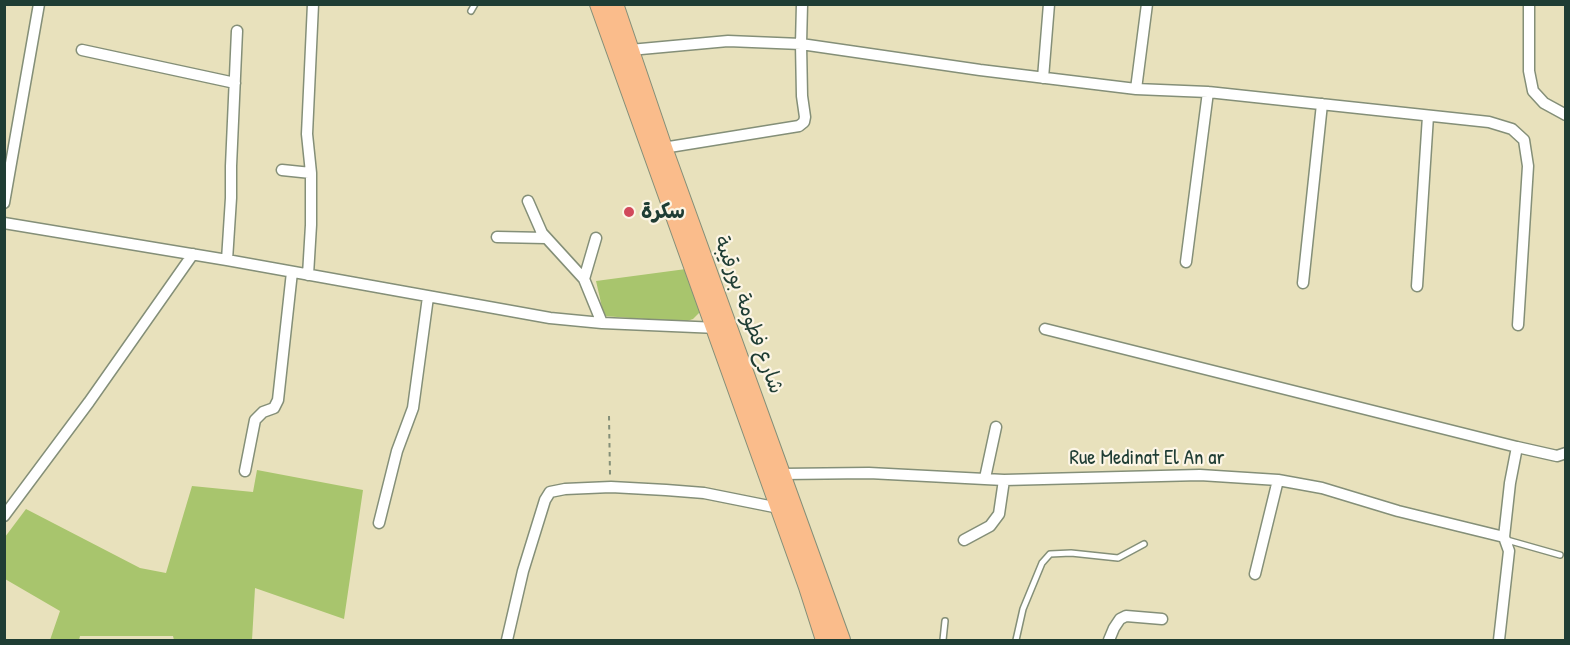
<!DOCTYPE html>
<html>
<head>
<meta charset="utf-8">
<style>
	body { margin:0 }
	#map { position:relative; width:1570px; height:645px; overflow:hidden; background:#e8e1bc; font-family:"Patrick Hand",sans-serif }
	canvas { display:block }
	.frame { position:absolute; inset:0; border:6px solid #1f3d34; pointer-events:none }
</style>
</head>
<body>
<div id="map">
<canvas width="1570" height="645"></canvas>
<div class="frame"></div>
</div>
<script>
const ctx = document.querySelector('canvas').getContext('2d');
ctx.lineJoin = 'round';
function paint(path, color) { ctx.fillStyle = color; ctx.fill(path, 'evenodd'); }
const toPath = rows => new Path2D(rows.map(r => 'M' + r).join(''));
function trace(path, color, width, dash) { ctx.strokeStyle = color; ctx.lineWidth = width; ctx.lineCap = dash ? 'butt' : 'round'; ctx.setLineDash(dash || []); ctx.stroke(path); }
function label(font, color, halo, rows, align = 'center') {
  ctx.font = font + ' "Patrick Hand","Playpen Sans Arabic",sans-serif'; ctx.lineWidth = 4.5; ctx.setLineDash([]); ctx.textBaseline = 'middle'; ctx.strokeStyle = halo; ctx.fillStyle = color; for (const [text, x, y, turn = 0] of rows) {
    ctx.save(); ctx.translate(x, y); ctx.rotate((+turn || 0) * Math.PI / 180); ctx.textAlign = isNaN(turn) ? turn : align; if (halo) ctx.strokeText(text, 0, 0); ctx.fillText(text, 0, 0); ctx.restore();
  }
}
paint(toPath([
	[686,269,701,311,693,319,684,322,604,316,596,281],
	[257,470,363,490,344,619,255,588,252,640,174,640,173,636,80,636,79,640,50,640,60,611,5,579,5,537,26,509,140,568,166,573,192,486,253,492]
]), '#a8c56d');
const service = toPath([
	[471,11,475,4],
	[1507,540,1560,555],
	[943,640,945,621],
	[1016,640,1023,609,1042,563,1050,554,1071,553,1118,558,1144,544]
]);
const minor = toPath([
	[1529,4,1529,71,1533,91,1544,103,1566,115],
	[82,50,235,83],
	[630,50,728,41,801,44,980,70,1136,89,1208,92,1489,122,1512,129,1524,140,1528,166,1518,325],
	[1043,78,1049,4],
	[1136,89,1147,4],
	[663,148,799,126,804,122,805,117,802,96,801,44,802,4],
	[282,170,311,173],
	[528,201,542,233,584,279],
	[4,203,39,4],
	[4,223,227,260,550,318,602,323,718,328],
	[497,237,546,238],
	[596,238,584,279,602,323],
	[227,260,231,198,231,166,237,31],
	[1186,262,1208,92],
	[308,275,311,225,311,173,307,134,313,4],
	[1303,283,1322,104],
	[1417,286,1428,116],
	[1045,329,1517,447],
	[245,471,255,420,263,412,274,408,278,400,292,272],
	[782,474,869,473,1004,480,1200,475,1278,480,1322,488,1398,511,1504,537],
	[985,478,996,427],
	[4,516,89,402,193,254],
	[379,523,397,451,413,408,428,297],
	[964,540,990,526,999,514,1004,480],
	[1255,574,1278,480],
	[507,640,523,571,545,500,550,492,565,489,611,487,666,490,704,493,779,508],
	[1109,640,1114,628,1120,619,1126,616,1162,619],
	[1499,640,1509,551,1504,537,1510,483,1517,447,1557,456,1566,453]
]);
const primary = toPath([
	[599,4,808,587,825,640],
	[614,4,663,148,841,640]
]);
trace(service, '#848f78', 8);
trace(minor, '#848f78', 13);
trace(primary, '#848f78', 20);
trace(toPath([
	[609,416,610,475]
]), '#848f78', 2, [4.5, 4.5]);
trace(service, '#fff', 5);
trace(minor, '#fff', 10);
trace(primary, '#fabc8b', 18);
for (const [x, y, r, color] of [
	[629,212,6,"#d1495b"]
]) { const dot = new Path2D(); dot.arc(x, y, r, 0, 2 * Math.PI); ctx.fillStyle = color; ctx.fill(dot); trace(dot, '#fcf5e5', 2); }
label('bold 21px', '#1f3d34', '#fcf5e5', [
	["سكرة",641,212]
], 'left');
label('21px', '#1f3d34', '#fcf5e5', [
	["شارع فطومة بورقيبة",748,315,70],
	["Rue Medinat El An ar",1147,458]
]);
</script>
</body>
</html>
